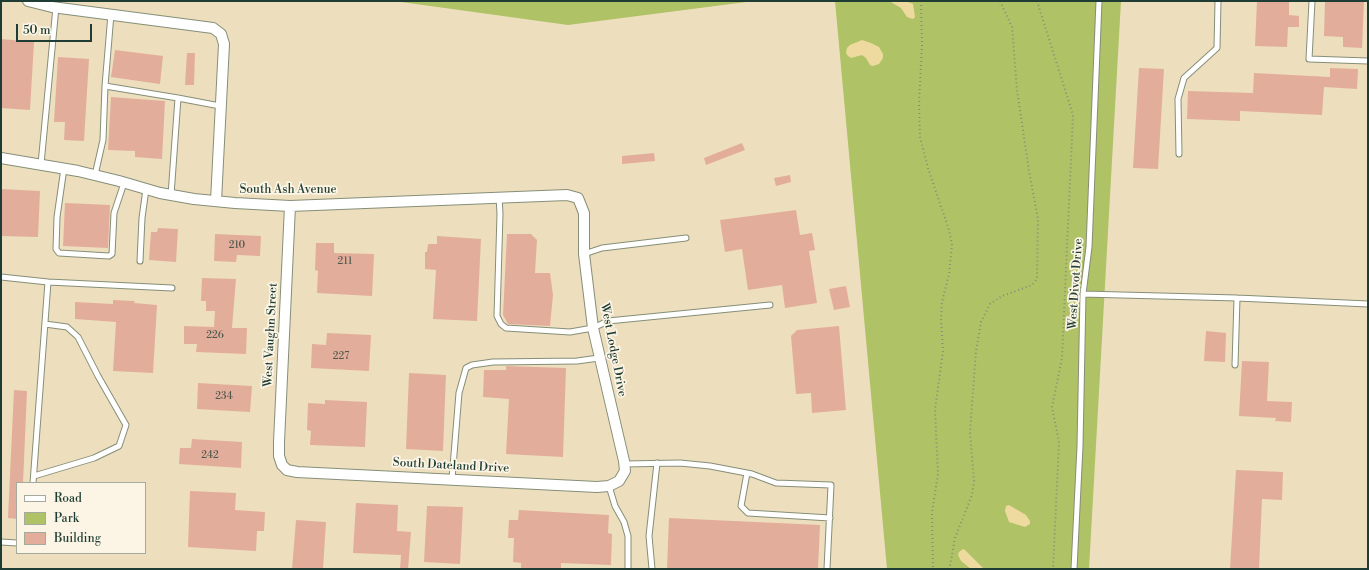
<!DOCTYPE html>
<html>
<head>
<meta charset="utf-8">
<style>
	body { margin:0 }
	#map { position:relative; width:1369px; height:570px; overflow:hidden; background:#eddfbd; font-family:"Libre Bodoni",serif }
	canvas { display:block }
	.frame { position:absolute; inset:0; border:2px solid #1f3d34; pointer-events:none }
	.legend { position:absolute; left:16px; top:482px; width:130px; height:72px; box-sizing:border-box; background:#fcf5e5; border:1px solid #a4ab9e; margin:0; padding:5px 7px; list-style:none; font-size:12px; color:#1f3d34 }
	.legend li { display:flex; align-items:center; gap:8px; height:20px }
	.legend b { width:20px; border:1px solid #a4ab9e }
	.scale { position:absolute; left:16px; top:24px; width:76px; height:18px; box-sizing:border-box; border:2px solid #1f3d34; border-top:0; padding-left:5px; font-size:12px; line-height:14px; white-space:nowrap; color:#1f3d34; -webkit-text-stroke:3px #fcf5e5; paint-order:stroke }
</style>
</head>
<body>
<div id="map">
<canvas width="1369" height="570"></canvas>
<div class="frame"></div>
<ul class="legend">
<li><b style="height:5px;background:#fff"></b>Road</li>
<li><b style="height:11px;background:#afc266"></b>Park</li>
<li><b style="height:11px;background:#e3ad9b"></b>Building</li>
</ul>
<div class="scale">50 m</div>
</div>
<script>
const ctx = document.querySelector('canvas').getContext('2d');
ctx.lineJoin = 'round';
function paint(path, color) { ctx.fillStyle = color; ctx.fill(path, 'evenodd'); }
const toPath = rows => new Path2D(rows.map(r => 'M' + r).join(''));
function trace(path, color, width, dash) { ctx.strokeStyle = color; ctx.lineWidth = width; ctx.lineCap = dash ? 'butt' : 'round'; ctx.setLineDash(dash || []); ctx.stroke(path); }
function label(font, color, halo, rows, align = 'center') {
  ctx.font = font + ' "Libre Bodoni",serif'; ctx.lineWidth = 3.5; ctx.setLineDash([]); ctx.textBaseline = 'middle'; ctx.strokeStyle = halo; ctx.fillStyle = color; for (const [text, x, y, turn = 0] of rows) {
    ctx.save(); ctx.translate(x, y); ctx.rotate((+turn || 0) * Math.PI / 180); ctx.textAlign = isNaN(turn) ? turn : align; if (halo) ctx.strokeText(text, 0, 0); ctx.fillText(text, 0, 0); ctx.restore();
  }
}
paint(toPath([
	[394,1,754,1,568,25],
	[835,1,1121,1,1089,569,887,569]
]), '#afc266');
paint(toPath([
	[889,1,904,1,911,3,913,4,915,17,913,19,907,17,901,8],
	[862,40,871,43,879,47,883,54,883,58,879,64,873,66,870,65,866,58,862,55,851,58,848,56,846,53,847,48,850,45],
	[1009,505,1026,515,1030,521,1030,524,1025,527,1009,522,1005,511,1006,506],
	[963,549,965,550,984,569,971,569,961,561,958,555,959,552]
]), '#eeda9e');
paint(toPath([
	[1257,1,1289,1,1289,15,1299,16,1299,27,1288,27,1287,47,1255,46],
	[1325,1,1364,1,1362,48,1343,47,1343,37,1324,36],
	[1,39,34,42,30,110,1,108],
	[115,50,163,56,160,84,111,77],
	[187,53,195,53,194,85,185,85],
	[58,57,89,59,84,141,64,140,65,122,54,122],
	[1139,68,1164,69,1158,169,1133,168],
	[1330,68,1358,69,1357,89,1324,87,1322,115,1240,111,1240,121,1187,119,1188,91,1253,93,1254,73,1330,77],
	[111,97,165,101,162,159,135,157,135,151,108,150],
	[742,143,745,150,706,165,704,158],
	[654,153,655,161,622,164,622,156],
	[790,175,791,182,776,186,774,178],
	[1,189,40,191,38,237,1,236],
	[65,203,110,205,108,248,63,246],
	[796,210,800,235,812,233,815,250,809,251,817,303,785,308,782,285,748,290,742,249,725,252,720,220],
	[158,228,178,229,176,262,149,260,151,232,157,232],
	[215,234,261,236,260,256,237,255,236,262,214,261],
	[507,234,531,234,537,240,535,273,550,273,553,295,550,326,508,324,503,315],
	[437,236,481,239,477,321,433,319,436,270,425,269,425,252,427,252,428,244,437,244],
	[316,243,334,243,334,253,374,254,372,296,317,293,318,271,315,270],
	[202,278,236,279,232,328,247,328,246,354,196,352,197,344,184,344,184,326,214,327,215,311,206,311,206,301,201,301],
	[846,286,850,307,834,310,829,289],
	[113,300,135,301,134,303,157,305,153,373,113,371,116,322,75,319,75,302,113,304],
	[839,326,846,410,812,413,811,393,796,394,791,336,797,330],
	[1206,331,1226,333,1225,362,1204,361],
	[327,333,371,335,369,371,311,368,312,344,326,345],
	[1242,361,1269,362,1267,401,1292,402,1291,422,1275,421,1276,418,1239,416],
	[506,366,566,368,563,457,506,454,509,399,483,397,484,370,506,370],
	[409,373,446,375,443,451,406,449],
	[198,383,252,386,250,412,197,409],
	[14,390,27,391,23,483,17,483,17,519,8,518],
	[325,400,367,402,365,447,310,445,311,431,307,430,308,403,325,404],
	[192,439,242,442,241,468,179,464,180,448,191,448],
	[1236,470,1283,472,1282,500,1262,499,1259,569,1230,569],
	[190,491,236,493,235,510,265,512,264,531,257,531,256,551,188,547],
	[356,503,398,505,397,531,411,532,408,569,400,569,401,555,353,553],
	[427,506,463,507,460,564,424,562],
	[519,510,609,515,608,533,612,534,611,565,561,563,561,569,521,569,521,563,513,562,514,538,508,538,509,520,518,520],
	[669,518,820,525,818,569,667,569],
	[296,520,326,522,323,569,292,569]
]), '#e3ad9b');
const lane = toPath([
	[1312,1,1309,59,1368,61],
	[105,86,111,14],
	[1179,154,1178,99,1184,78,1217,48,1218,1],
	[41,164,56,7],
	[64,168,57,217,56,249,59,253,109,256,112,254,114,213,124,183],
	[95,175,103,140,105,86,178,98],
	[171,195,178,98,220,106],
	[499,197,500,214,497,316,501,324,506,328,570,332,593,328,608,321,770,305],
	[584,254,602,248,686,238],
	[140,261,142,218,146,189],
	[1,277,48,282,33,483],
	[48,282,172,288],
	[1083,294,1237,298,1368,304],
	[1235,365,1237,298],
	[624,464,680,463,710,466,752,474,776,483,831,485,827,569],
	[747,473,741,506,748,513,830,518],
	[34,476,94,458,119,446,126,425,98,376,78,337,67,327,45,324],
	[452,479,459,393,466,368,472,365,493,362,577,361,599,358],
	[609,486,615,506,624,522,628,536,628,569],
	[1,542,17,543],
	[652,569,649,536,657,463],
	[1074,569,1080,446,1083,294,1089,247,1099,1]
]);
const street = toPath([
	[28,1,52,7,213,28,221,34,224,44,216,201],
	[1,158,78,171,119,181,160,193,194,199,235,203,290,206,567,195,578,198,584,213,584,254,593,328,624,461,625,471,619,481,609,486,597,487,297,472,287,470,282,465,279,456,279,442,290,206]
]);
trace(lane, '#868e78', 7);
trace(street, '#868e78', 12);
trace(toPath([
	[921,1,922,45,919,103,920,137,928,168,949,230,952,245,949,274,942,302,941,320,943,351,935,410,938,474,932,512,933,569],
	[1037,1,1073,115,1062,358,1052,407,1059,442,1053,569],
	[948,569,950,566,955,538,972,495,974,481,970,432,976,351,981,322,990,304,1002,296,1032,285,1037,279,1038,219,1029,171,1017,90,1012,27,1000,1]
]), '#868e78', 2, [1, 3]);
trace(lane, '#fff', 5);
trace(street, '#fff', 10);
label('10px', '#50594e', null, [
	["210",237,246],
	["211",345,262],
	["226",215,336],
	["227",341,357],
	["234",224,397],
	["242",210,456]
]);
label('12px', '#1f3d34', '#fcf5e5', [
	["South Ash Avenue",288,190],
	["West Divot Drive",1076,284,-86],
	["West Vaughn Street",271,335,-87],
	["West Lodge Drive",613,350,79],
	["South Dateland Drive",451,466,3]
]);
</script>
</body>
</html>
